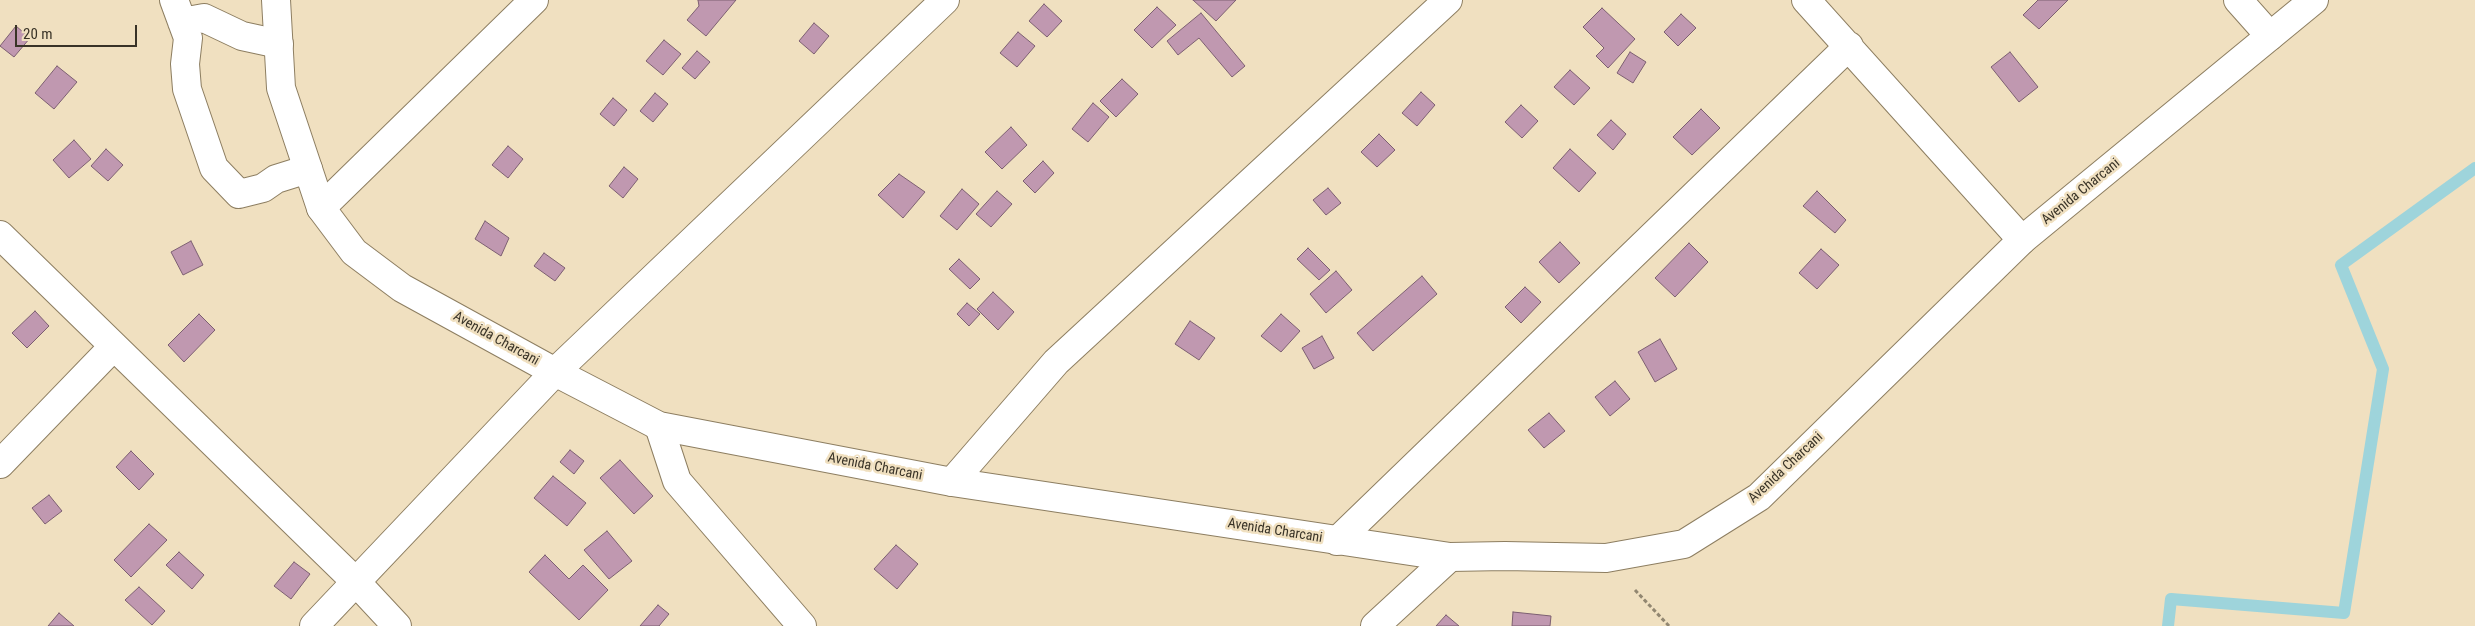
<!DOCTYPE html>
<html>
<head>
<meta charset="utf-8">
<style>
	body { margin:0 }
	#map { position:relative; width:2475px; height:626px; overflow:hidden; background:#f0e0c0; font-family:"Roboto Condensed",sans-serif }
	canvas { display:block }
	.scale { position:absolute; left:15px; top:25px; width:122px; height:22px; box-sizing:border-box; border:2px solid #393327; border-top:0; padding-left:6px; font-size:15px; line-height:18px; white-space:nowrap; color:#393327; -webkit-text-stroke:4px #f0e0c0; paint-order:stroke }
</style>
</head>
<body>
<div id="map">
<canvas width="2475" height="626"></canvas>
<div class="scale">20 m</div>
</div>
<script>
const ctx = document.querySelector('canvas').getContext('2d');
ctx.lineJoin = 'round';
const toPath = rows => new Path2D(rows.map(r => 'M' + r).join(''));
function trace(path, color, width, dash) { ctx.strokeStyle = color; ctx.lineWidth = width; ctx.lineCap = dash ? 'butt' : 'round'; ctx.setLineDash(dash || []); ctx.stroke(path); }
function paint(path, color) { ctx.fillStyle = color; ctx.fill(path, 'evenodd'); }
function label(font, color, halo, rows, align = 'center') {
  ctx.font = font + ' "Roboto Condensed",sans-serif'; ctx.lineWidth = 5; ctx.setLineDash([]); ctx.textBaseline = 'middle'; ctx.strokeStyle = halo; ctx.fillStyle = color; for (const [text, x, y, turn = 0] of rows) {
    ctx.save(); ctx.translate(x, y); ctx.rotate((+turn || 0) * Math.PI / 180); ctx.textAlign = isNaN(turn) ? turn : align; if (halo) ctx.strokeText(text, 0, 0); ctx.fillText(text, 0, 0); ctx.restore();
  }
}
trace(toPath([
	[2168,626,2171,599,2344,613,2383,369,2341,265,2475,168]
]), '#9ed4db', 12);
const building = toPath([
	[698,0,736,0,706,36,687,20,699,6,698,0],
	[1193,0,1236,0,1216,21,1193,0],
	[2038,0,2068,0,2039,29,2023,15,2038,0],
	[1044,4,1062,21,1047,37,1029,21,1044,4],
	[1157,7,1176,25,1152,48,1134,30,1157,7],
	[1602,8,1635,39,1608,68,1596,56,1604,48,1583,27,1602,8],
	[1201,13,1245,66,1232,77,1199,38,1178,55,1167,41,1201,13],
	[1681,14,1696,28,1678,46,1664,32,1681,14],
	[814,23,829,36,814,54,799,41,814,23],
	[16,26,30,38,14,57,0,46,16,26],
	[1018,32,1035,46,1017,67,1000,53,1018,32],
	[664,40,681,54,663,75,646,61,664,40],
	[697,51,710,62,695,79,682,68,697,51],
	[1630,52,1646,62,1633,83,1617,73,1630,52],
	[2010,52,2038,87,2019,102,1991,67,2010,52],
	[57,66,77,82,54,109,35,93,57,66],
	[1570,70,1590,88,1574,105,1554,87,1570,70],
	[1122,79,1138,94,1116,117,1100,101,1122,79],
	[1421,92,1435,105,1417,126,1402,113,1421,92],
	[655,93,668,104,653,122,640,111,655,93],
	[613,98,627,110,614,126,600,114,613,98],
	[1093,103,1109,117,1088,142,1072,129,1093,103],
	[1521,105,1538,121,1522,138,1505,122,1521,105],
	[1701,109,1720,128,1692,155,1673,137,1701,109],
	[1611,120,1626,134,1613,150,1597,135,1611,120],
	[1011,127,1027,145,1002,169,985,152,1011,127],
	[1379,134,1395,150,1377,167,1361,152,1379,134],
	[74,140,91,159,69,178,53,160,74,140],
	[508,146,523,159,508,178,492,165,508,146],
	[106,149,123,165,108,181,91,166,106,149],
	[1570,149,1596,173,1579,192,1553,168,1570,149],
	[1043,161,1054,173,1035,193,1023,181,1043,161],
	[624,167,638,179,623,198,609,186,624,167],
	[899,174,925,192,903,218,878,195,899,174],
	[1328,188,1341,203,1326,215,1313,200,1328,188],
	[962,189,979,204,957,230,940,216,962,189],
	[997,191,1012,204,991,227,976,214,997,191],
	[1817,191,1846,220,1835,233,1803,206,1817,191],
	[485,221,509,238,501,256,475,239,485,221],
	[191,241,203,265,183,275,171,252,191,241],
	[1560,242,1580,263,1559,283,1539,262,1560,242],
	[1689,243,1708,262,1675,297,1655,278,1689,243],
	[1308,248,1330,270,1319,280,1297,259,1308,248],
	[1821,249,1839,265,1817,289,1799,273,1821,249],
	[544,253,565,268,555,281,534,266,544,253],
	[959,259,980,279,970,289,949,269,959,259],
	[1336,271,1352,290,1326,313,1310,294,1336,271],
	[1422,276,1437,294,1373,351,1357,333,1422,276],
	[1525,287,1541,302,1521,323,1505,307,1525,287],
	[993,292,1014,312,998,330,977,309,993,292],
	[967,303,980,314,969,326,957,314,967,303],
	[35,311,49,326,27,348,12,333,35,311],
	[199,314,215,330,184,362,168,345,199,314],
	[1281,314,1300,331,1281,352,1261,336,1281,314],
	[1190,321,1215,338,1199,360,1175,344,1190,321],
	[1322,336,1334,358,1314,369,1302,348,1322,336],
	[1660,339,1677,369,1655,382,1638,352,1660,339],
	[1615,381,1630,399,1610,416,1595,397,1615,381],
	[1549,413,1565,431,1544,448,1528,430,1549,413],
	[570,450,584,461,574,474,560,462,570,450],
	[131,451,154,474,139,490,116,467,131,451],
	[620,460,653,496,634,514,600,478,620,460],
	[553,476,586,503,567,526,534,498,553,476],
	[49,495,62,511,45,524,32,508,49,495],
	[149,524,167,540,131,577,114,560,149,524],
	[607,531,632,561,609,579,584,550,607,531],
	[896,545,918,564,897,589,874,569,896,545],
	[179,552,204,575,192,589,166,565,179,552],
	[545,555,569,579,583,565,608,590,579,620,529,572,545,555],
	[294,562,310,574,291,599,274,586,294,562],
	[139,587,165,611,152,625,125,600,139,587],
	[658,605,669,614,659,626,640,626,658,605],
	[1513,612,1551,616,1550,626,1512,626,1513,612],
	[59,613,74,626,48,626,59,613],
	[1446,615,1459,626,1436,626,1446,615]
]);
paint(building, '#c098b0');
trace(building, '#7c5f71', 1);
const minor = toPath([
	[174,0,188,38,185,64,187,89,214,168,239,194,263,188,276,179,308,169],
	[1806,0,2022,240],
	[2238,0,2270,36],
	[182,22,204,18,242,36,279,44],
	[321,208,534,0],
	[0,235,356,582,397,626],
	[659,426,677,481,802,626],
	[0,464,114,346],
	[952,482,1056,362,1448,0],
	[1337,541,1849,46],
	[314,626,555,372,945,0],
	[1375,626,1450,557]
]);
const major = toPath([
	[276,0,281,88,321,208,354,252,402,288,555,372,659,426,952,482,1450,557,1505,556,1606,558,1684,544,1759,497,2022,240,2314,0]
]);
trace(minor, '#8d7e61', 30);
trace(major, '#8d7e61', 30);
trace(toPath([
	[1635,590,1669,626]
]), '#928771', 3, [4, 2.5]);
trace(minor, '#fff', 28);
trace(major, '#fff', 28);
label('14px', '#393327', '#f0e0c0', [
	["Avenida Charcani",2081,192,-39],
	["Avenida Charcani",496,339,29],
	["Avenida Charcani",875,467,11],
	["Avenida Charcani",1786,468,-43],
	["Avenida Charcani",1275,531,9]
]);
</script>
</body>
</html>
